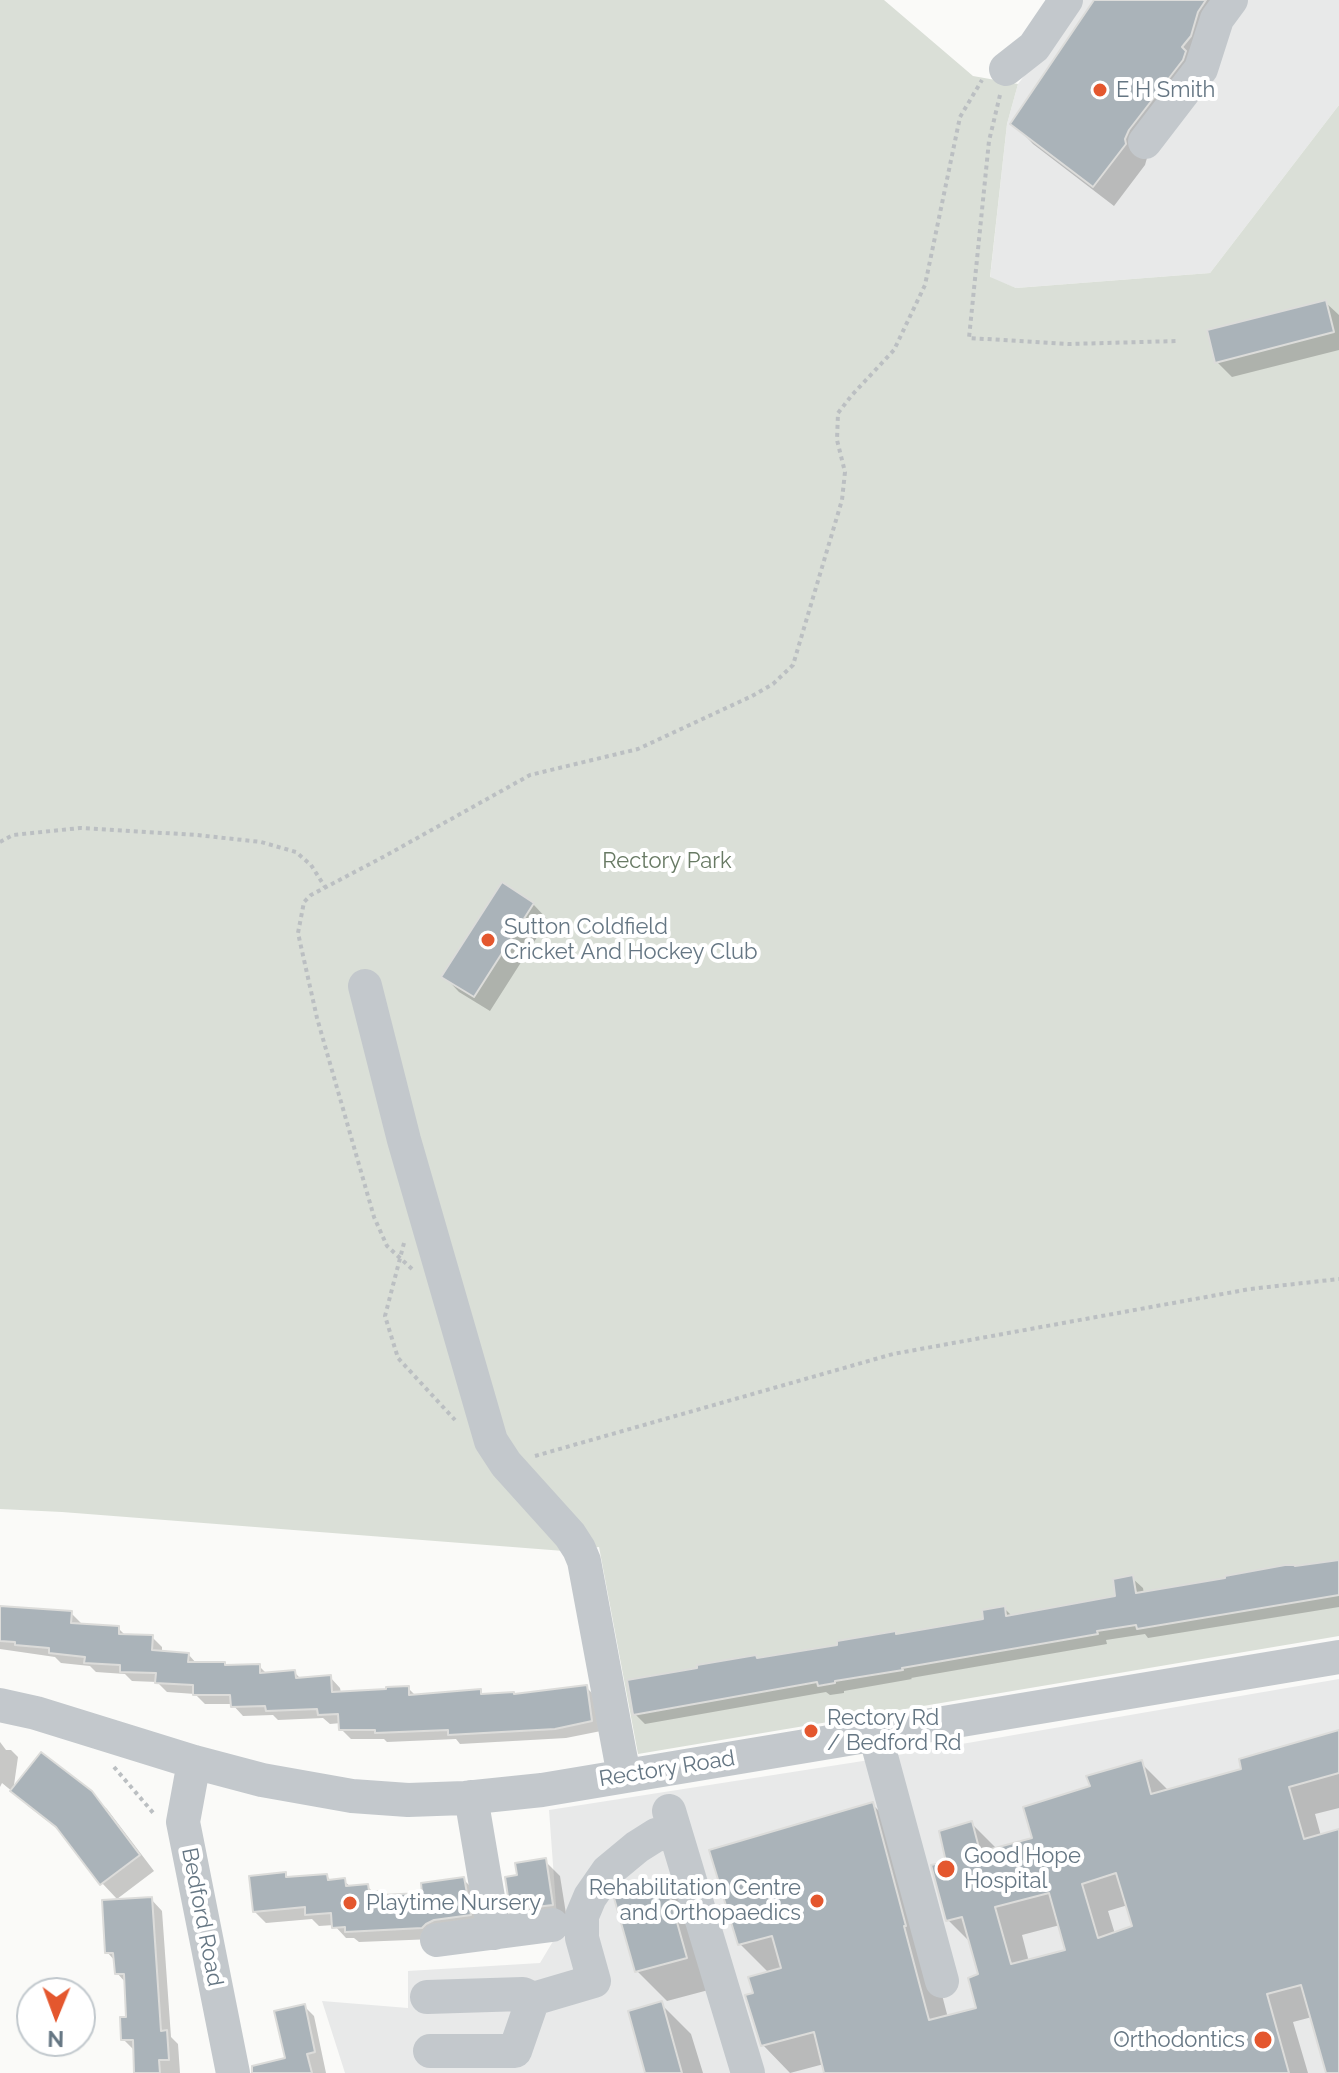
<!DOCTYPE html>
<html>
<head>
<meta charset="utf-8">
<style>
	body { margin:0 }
	#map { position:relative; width:1339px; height:2073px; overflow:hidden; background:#fafaf8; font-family:Raleway,sans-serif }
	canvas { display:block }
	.north { position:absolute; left:16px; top:1977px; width:80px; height:80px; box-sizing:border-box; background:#fff; border:2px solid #c1c8cd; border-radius:50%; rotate:181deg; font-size:22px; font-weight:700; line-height:32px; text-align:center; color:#657683 }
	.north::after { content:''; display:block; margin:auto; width:28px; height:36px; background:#e4572e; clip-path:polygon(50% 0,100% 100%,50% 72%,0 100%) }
</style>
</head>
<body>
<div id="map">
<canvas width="1339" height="2073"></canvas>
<div class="north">N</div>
</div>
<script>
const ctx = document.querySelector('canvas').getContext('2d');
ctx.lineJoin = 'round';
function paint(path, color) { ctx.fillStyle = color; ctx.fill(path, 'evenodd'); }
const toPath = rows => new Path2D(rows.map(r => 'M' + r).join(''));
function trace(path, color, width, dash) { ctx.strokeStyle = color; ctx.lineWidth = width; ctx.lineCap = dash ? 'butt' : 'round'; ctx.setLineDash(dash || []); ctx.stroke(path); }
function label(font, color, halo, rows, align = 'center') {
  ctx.font = font + ' Raleway,sans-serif'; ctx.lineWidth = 8; ctx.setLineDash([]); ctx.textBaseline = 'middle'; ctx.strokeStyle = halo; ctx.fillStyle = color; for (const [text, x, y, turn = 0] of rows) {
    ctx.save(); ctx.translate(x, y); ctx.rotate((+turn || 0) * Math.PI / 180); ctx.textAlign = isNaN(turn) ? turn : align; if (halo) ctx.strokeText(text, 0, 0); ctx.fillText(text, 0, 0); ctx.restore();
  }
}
paint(toPath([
	[1080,0,1339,0,1339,105,1210,273,1016,288,990,278,1007,124,1018,84,1073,12],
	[1339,1679,1339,2073,345,2073,322,2001,408,2008,408,1971,540,1963,558,1933,549,1810,863,1761]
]), '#e8e9e9');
paint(toPath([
	[0,0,884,0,973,76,1018,84,1007,124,990,277,1016,288,1210,273,1339,105,1339,1636,638,1754,599,1547,564,1551,62,1512,0,1509]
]), '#dadfd7');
paint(toPath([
	[1096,0,1217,0,1149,151,1145,165,1114,206,1033,144,1013,123],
	[1325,302,1339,315,1339,350,1232,377,1217,362],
	[533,904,548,920,490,1011,459,992,444,976],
	[1339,1561,1339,1607,1148,1638,1145,1634,1106,1640,1107,1644,911,1678,912,1679,844,1691,844,1693,830,1695,826,1692,645,1724,635,1714,758,1660,986,1621,1004,1608,1013,1617,1118,1598,1132,1578,1143,1588,1144,1594],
	[0,1608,71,1613,81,1623,81,1626,118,1628,126,1636,152,1637,162,1647,162,1652,188,1654,197,1664,227,1667,259,1666,267,1674,295,1673,302,1680,330,1677,340,1688,341,1693,408,1688,416,1696,480,1691,485,1696,515,1696,586,1687,596,1697,601,1731,566,1738,460,1744,456,1739,387,1742,384,1739,351,1739,341,1729,341,1723,330,1724,323,1718,278,1720,273,1715,243,1716,232,1704,205,1704,195,1694,167,1692,157,1682,132,1681,125,1674,96,1672,90,1666,61,1663,55,1657,0,1649],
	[1339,1732,1339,1808,1315,1814,1321,1836,1339,1831,1339,2073,1328,2073,1312,2017,1293,2022,1308,2073,826,2073,824,2064,790,2073,763,2045,755,1994,769,1973,740,1944,872,1804,900,1832,948,2018,978,2010,980,1975,971,1943,948,1920,949,1863,971,1823,997,1849,1035,1839,1092,1788,1141,1763,1169,1791,1244,1770],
	[1128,1905,1134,1928,1115,1934,1108,1911],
	[1060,1925,1067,1952,1029,1962,1022,1935],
	[0,1742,6,1750,11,1750,18,1757,13,1792,2,1783,0,1787],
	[13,1791,90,1793,107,1809,154,1871,117,1899,102,1883,64,1834,28,1806],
	[545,1861,560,1876,567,1920,528,1925,512,1909,519,1877],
	[285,1874,290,1879,327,1876,332,1882,344,1881,351,1887,367,1886,374,1893,379,1893,382,1896,424,1895,464,1880,475,1891,481,1927,434,1939,359,1942,354,1938,346,1938,334,1925,319,1926,312,1919,266,1923,254,1911],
	[666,1885,696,1915,716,1988,667,2001,637,1971],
	[151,1899,162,1911,171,2037,178,2044,180,2073,136,2073,135,2051,123,2039,128,2019,126,1983,117,1973,116,1962,107,1952],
	[661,2004,691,2034,703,2073,647,2073],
	[304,2006,314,2016,326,2073,287,2073,287,2059]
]), '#0003');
const building = toPath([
	[1094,0,1206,0,1198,12,1191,36,1182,47,1186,51,1183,60,1129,130,1125,139,1126,144,1093,187,1010,124,1094,0],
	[1326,300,1334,332,1215,363,1207,330,1326,300],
	[502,882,534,903,474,997,441,977,502,882],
	[1339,1560,1339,1595,1137,1629,1136,1625,1097,1631,1098,1634,902,1668,903,1670,835,1681,835,1683,818,1686,817,1682,633,1715,627,1680,697,1668,697,1665,756,1655,757,1658,837,1645,837,1641,896,1631,896,1634,983,1619,982,1610,1005,1606,1006,1616,1115,1596,1113,1579,1133,1575,1136,1593,1225,1578,1225,1576,1285,1565,1294,1565,1295,1566,1339,1560],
	[0,1606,72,1611,71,1623,119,1626,119,1634,153,1635,152,1650,189,1653,188,1662,225,1662,225,1665,260,1664,260,1673,295,1670,296,1678,331,1675,332,1692,386,1689,386,1687,409,1686,409,1695,481,1689,481,1694,514,1692,514,1694,587,1685,592,1721,555,1729,448,1735,448,1730,375,1733,375,1730,339,1730,338,1714,318,1715,317,1709,266,1711,265,1706,231,1707,230,1695,193,1695,193,1685,155,1683,156,1673,120,1672,120,1665,84,1663,85,1657,49,1653,49,1648,15,1645,15,1642,0,1641,0,1606],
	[1339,1730,1339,1773,1289,1787,1304,1839,1339,1829,1339,2073,1326,2073,1301,1985,1267,1994,1289,2073,824,2073,814,2032,761,2046,745,1995,753,1993,748,1977,781,1968,772,1936,738,1945,709,1850,873,1802,906,1926,904,1926,929,2020,976,2008,968,1978,978,1974,962,1917,946,1921,931,1865,946,1862,939,1831,972,1821,980,1852,1032,1838,1023,1807,1090,1786,1086,1776,1142,1760,1151,1794,1241,1769,1239,1759,1339,1730],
	[1116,1873,1132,1926,1098,1938,1082,1884,1116,1873],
	[1049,1893,1065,1950,1011,1964,995,1907,1049,1893],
	[41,1752,92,1791,140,1855,100,1885,56,1827,10,1791,41,1752],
	[546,1858,553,1905,510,1910,505,1877,517,1875,515,1863,546,1858],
	[286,1872,286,1877,327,1874,328,1880,345,1878,346,1886,368,1884,369,1891,380,1891,380,1895,422,1893,421,1883,464,1877,471,1915,434,1920,426,1924,422,1928,345,1932,345,1927,332,1928,331,1913,305,1915,305,1907,253,1912,249,1876,286,1872],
	[666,1883,687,1958,635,1972,614,1898,666,1883],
	[152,1897,161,2031,167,2030,169,2060,159,2060,160,2073,134,2073,133,2040,121,2040,120,2017,126,2017,124,1974,115,1974,113,1953,105,1953,102,1900,152,1897],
	[662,2001,682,2073,645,2073,628,2011,662,2001],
	[305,2004,315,2052,307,2054,312,2073,252,2073,252,2066,285,2058,274,2011,305,2004]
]);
paint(building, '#aab3b9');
trace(building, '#dcdcda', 2);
trace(toPath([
	[1000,95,989,141,969,338,1069,344,1178,341],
	[0,842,13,835,80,828,197,835,261,842,296,852,311,865,325,887],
	[404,1243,385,1316,398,1358,455,1420],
	[412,1269,387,1246,374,1217,317,1018,298,933,304,902,311,895,385,856,530,775,638,749,752,696,773,684,793,665,842,500,845,472,837,440,838,413,852,395,894,350,925,285,960,117,982,80],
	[535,1456,893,1354,1250,1289,1339,1279],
	[114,1767,155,1815]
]), '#bbbfc2', 4, [4, 4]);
trace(toPath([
	[1006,69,1034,47,1066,0],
	[1145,142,1201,69,1217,19,1231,0],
	[365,986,404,1140,491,1441,506,1464,570,1535,579,1549,584,1561,624,1776],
	[0,1705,36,1713,194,1762,262,1780,352,1796,408,1800,465,1798,542,1790,1339,1657],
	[875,1734,942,1981],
	[194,1762,183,1822,233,2073],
	[471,1797,494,1933],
	[669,1811,748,2073],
	[437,1940,552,1925],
	[427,1997,523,1994,533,1999,594,1981,582,1938,582,1916,590,1897,608,1871,637,1847,656,1835,675,1831],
	[430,2051,515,2051,533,1999]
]), '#c3c8cc', 34);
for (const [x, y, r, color] of [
	[1100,90,8,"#e4572e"],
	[488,940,8,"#e4572e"],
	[811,1731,8,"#e4572e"],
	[946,1869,10,"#e4572e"],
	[817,1901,8,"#e4572e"],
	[350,1903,8,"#e4572e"],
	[1263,2040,10,"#e4572e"]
]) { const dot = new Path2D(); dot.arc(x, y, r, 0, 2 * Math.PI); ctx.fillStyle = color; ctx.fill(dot); trace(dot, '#fff', 3); }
label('22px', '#657683', '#fff', [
	["E H Smith",1116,90],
	["Sutton Coldfield",504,927],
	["Cricket And Hockey Club",504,952],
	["Rectory Rd",827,1718],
	["/ Bedford Rd",827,1743],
	["Good Hope",964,1856],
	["Hospital",964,1881],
	["Rehabilitation Centre",801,1888,"right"],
	["and Orthopaedics",801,1913,"right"],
	["Playtime Nursery",366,1903],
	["Orthodontics",1245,2040,"right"]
], 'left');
label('22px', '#687a64', '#fff', [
	["Rectory Park",667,861]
]);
label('22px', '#657683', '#fff', [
	["Rectory Road",667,1769,-9],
	["Bedford Road",202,1917,79]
]);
</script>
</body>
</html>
